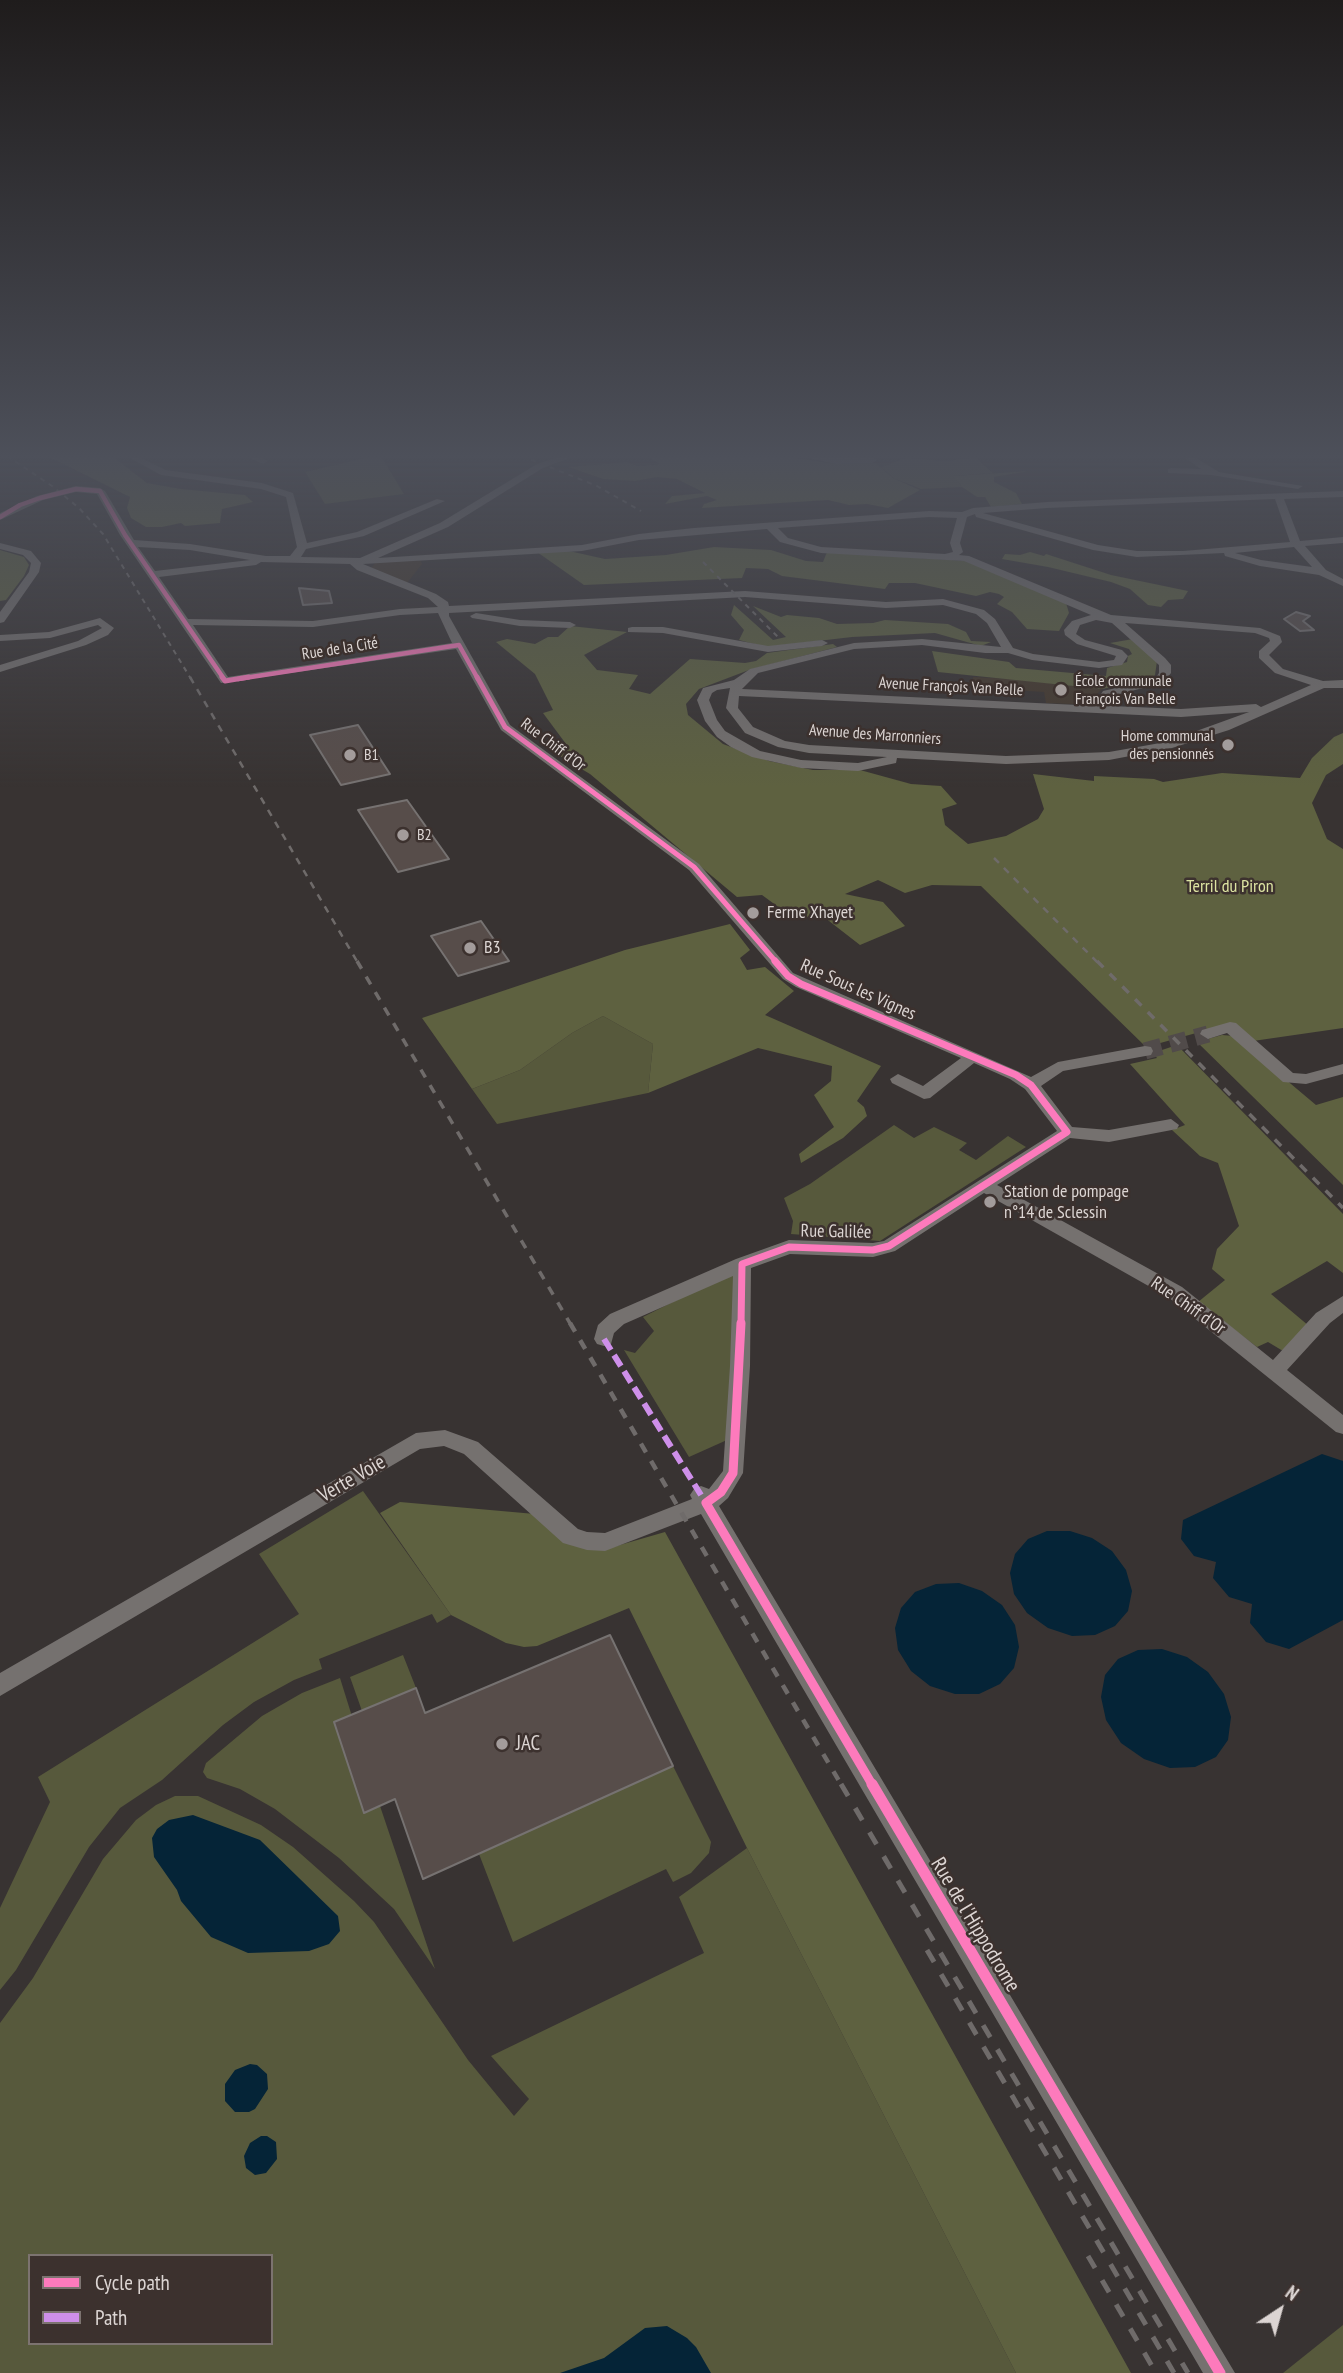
<!DOCTYPE html>
<html>
<head>
<meta charset="utf-8">
<style>
	body { margin:0 }
	#map { position:relative; width:1343px; height:2373px; overflow:hidden; background:#383332; font-family:"PT Sans Narrow",sans-serif }
	canvas { display:block }
	.legend { position:absolute; left:28px; top:2254px; width:245px; height:91px; box-sizing:border-box; background:#3c312e; border:2px solid #7c7370; margin:0; padding:9px 12px; list-style:none; font-size:21px; color:#dcd5d3 }
	.legend li { display:flex; align-items:center; gap:14px; height:35px }
	.legend b { width:35px; border:2px solid #7c7370 }
	.north { position:absolute; left:1245px; top:2275px; width:70px; height:70px; -webkit-text-stroke:5px #3c312e; paint-order:stroke; rotate:36deg; font-size:19px; font-weight:700; line-height:28px; text-align:center; color:#dcd5d3 }
	.north::after { content:''; display:block; margin:auto; width:24px; height:32px; background:#dcd5d3; clip-path:polygon(50% 0,100% 100%,50% 72%,0 100%) }
</style>
</head>
<body>
<div id="map">
<canvas width="1343" height="2373"></canvas>
<ul class="legend">
<li><b style="height:9px;background:#fd7abc"></b>Cycle path</li>
<li><b style="height:9px;background:#ce8fe9"></b>Path</li>
</ul>
<div class="north">N</div>
</div>
<script>
const ctx = document.querySelector('canvas').getContext('2d');
ctx.lineJoin = 'round';
function paint(path, color) { ctx.fillStyle = color; ctx.fill(path, 'evenodd'); }
const toPath = rows => new Path2D(rows.map(r => 'M' + r).join(''));
function trace(path, color, width, dash) { ctx.strokeStyle = color; ctx.lineWidth = width; ctx.lineCap = dash ? 'butt' : 'round'; ctx.setLineDash(dash || []); ctx.stroke(path); }
function label(font, color, halo, rows, align = 'center') {
  ctx.font = font + ' "PT Sans Narrow",sans-serif'; ctx.lineWidth = 5; ctx.setLineDash([]); ctx.textBaseline = 'middle'; ctx.strokeStyle = halo; ctx.fillStyle = color; for (const [text, x, y, turn = 0] of rows) {
    ctx.save(); ctx.translate(x, y); ctx.rotate((+turn || 0) * Math.PI / 180); ctx.textAlign = isNaN(turn) ? turn : align; if (halo) ctx.strokeText(text, 0, 0); ctx.fillText(text, 0, 0); ctx.restore();
  }
}
paint(toPath([
	[420,560,422,564,407,583,370,569,376,562],
	[973,677,1013,679,1102,689,1097,694,1097,705,1046,703,1044,692,983,688,983,685,972,684]
]), '#44382c');
paint(toPath([
	[374,456,381,456,404,494,325,504,305,472],
	[906,458,944,461,976,458,993,473,954,476,962,487,921,489,893,478,881,467],
	[603,1016,653,1044,648,1093,497,1124,472,1089,520,1070,572,1033],
	[894,1125,914,1138,934,1127,967,1143,959,1150,976,1160,1008,1136,1026,1147,880,1241,791,1234,793,1221,784,1198,810,1184],
	[736,1270,727,1440,689,1457,624,1350,635,1353,654,1331,643,1317],
	[363,1491,451,1615,437,1623,432,1614,319,1659,322,1669,294,1680,254,1702,223,1725,162,1780,120,1808,89,1847,16,1970,0,1990,0,1908,50,1802,38,1777,299,1614,259,1554],
	[403,1655,416,1688,362,1711,350,1677],
	[340,1678,380,1806,435,1969,394,1909,339,1858,275,1809,240,1789,207,1778,203,1772,206,1763,262,1716,302,1693],
	[673,1766,711,1842,709,1853,691,1873,673,1882,666,1869,513,1942,479,1854],
	[175,1796,198,1796,261,1825,293,1847,354,1901,374,1922,468,2060,514,2116,529,2099,491,2056,704,1953,679,1897,747,1848,1016,2373,0,2373,0,2023,33,1978,103,1859,136,1820,156,1805],
	[30,2256,271,2256,271,2343,30,2343],
	[1343,2325,1343,2373,1283,2373]
]), '#57593c');
paint(toPath([
	[47,456,112,456,147,483,181,489,245,495,253,502,222,509,220,523,185,526,181,523,162,527,146,527,131,518,127,508,130,497],
	[646,456,780,456,836,464,876,463,893,478,920,490,888,508,867,504,849,505,828,500,702,508,704,504,717,500,707,496,665,504,672,496,705,493,677,479,657,477,635,481,603,479,568,467,627,462,638,466,660,464],
	[1029,471,994,477,994,482,1016,493,1022,504,991,507,985,497,977,497,962,487,953,476],
	[714,547,771,550,806,561,823,562,827,552,967,561,1066,603,1069,613,1059,631,1027,629,1012,612,997,604,1004,597,999,594,990,592,976,596,915,583,889,583,885,589,782,576,768,569,746,568,742,578,584,585,537,552,569,551,605,559,666,555],
	[0,550,24,557,29,565,24,576,6,600,0,601],
	[1030,552,1044,556,1046,554,1111,575,1188,591,1183,599,1168,600,1161,607,1148,605,1130,589,1111,582,1048,567,1002,559,1005,554,1020,555],
	[734,605,773,640,786,637,753,606,781,617,787,615,819,618,837,624,873,623,885,620,948,624,966,632,971,641,991,642,981,646,935,633,852,637,766,647,739,640,744,630,731,615],
	[570,626,627,632,584,655,597,670,638,675,629,689,650,694,690,659,745,663,756,661,767,653,833,644,837,647,749,670,699,689,686,704,688,715,723,744,769,761,813,770,860,770,911,784,941,786,957,804,942,809,945,825,968,844,1006,836,1038,819,1044,809,1033,774,1094,781,1094,776,1154,779,1163,782,1222,773,1300,778,1312,758,1334,737,1343,733,1343,764,1326,775,1312,803,1327,839,1343,849,1343,1028,1253,1041,1232,1023,1146,1047,981,886,932,885,905,893,878,880,845,894,883,902,905,926,860,945,820,914,796,920,762,895,737,897,590,774,560,756,569,748,543,713,553,710,535,674,496,642,507,639,535,644,548,637,558,637],
	[1133,639,1157,661,1155,675,1148,680,1102,689,938,672,932,651,1009,662,1016,668,1106,676,1107,668,1127,662,1128,656,1132,654,1129,649,1110,643],
	[730,924,750,950,740,958,747,970,765,967,794,991,765,1015,881,1066,857,1101,864,1107,867,1116,843,1138,801,1163,799,1154,834,1127,814,1095,831,1081,832,1066,758,1048,648,1093,653,1044,603,1016,572,1033,520,1070,472,1089,422,1018,625,950],
	[1222,1035,1234,1036,1316,1105,1343,1097,1343,1185,1197,1042],
	[1177,1045,1343,1214,1343,1273,1327,1261,1271,1294,1309,1326,1283,1351,1268,1342,1257,1347,1198,1302,1225,1280,1212,1269,1217,1249,1239,1226,1218,1163,1200,1156,1172,1130,1185,1125,1130,1064,1157,1058,1153,1053],
	[400,1502,535,1514,606,1549,665,1532,1131,2373,1016,2373,747,1848,629,1608,537,1646,524,1647,506,1643,451,1615,380,1513]
]), '#5e6140');
paint(toPath([
	[1322,1454,1343,1461,1343,1620,1289,1649,1266,1642,1250,1623,1252,1604,1229,1597,1213,1578,1216,1562,1194,1556,1181,1539,1183,1520],
	[1047,1531,1070,1531,1092,1538,1112,1551,1126,1570,1132,1591,1128,1611,1115,1626,1095,1635,1072,1636,1048,1628,1027,1613,1014,1594,1010,1573,1015,1554,1028,1539],
	[959,1583,982,1591,1002,1605,1015,1625,1019,1647,1014,1668,1000,1684,979,1694,955,1694,930,1686,911,1671,898,1650,895,1628,901,1608,915,1592,936,1584],
	[1162,1649,1187,1657,1208,1672,1224,1694,1231,1717,1228,1740,1216,1757,1195,1767,1170,1768,1144,1759,1121,1743,1106,1720,1101,1697,1105,1675,1118,1659,1138,1650],
	[193,1815,260,1840,338,1916,340,1931,329,1944,309,1951,248,1953,211,1937,181,1901,177,1890,154,1857,152,1838,157,1829,169,1820],
	[250,2064,257,2065,267,2074,268,2089,255,2109,249,2112,235,2112,225,2101,225,2084,235,2070],
	[261,2136,267,2136,276,2142,277,2159,266,2173,255,2175,246,2168,244,2156,250,2143],
	[667,2326,687,2338,696,2347,711,2373,560,2373,604,2358,645,2328]
]), '#052437');
const building = toPath([
	[299,588,329,591,332,603,303,605,299,588],
	[1296,612,1310,616,1303,621,1314,630,1300,631,1284,619,1296,612],
	[358,725,390,774,341,785,310,735,358,725],
	[407,800,449,859,398,872,358,810,407,800],
	[481,921,509,961,458,976,431,936,481,921],
	[610,1635,673,1766,423,1879,395,1799,364,1813,334,1722,416,1688,425,1713,610,1635]
]);
paint(building, '#574d4a');
trace(building, '#767271', 2);
trace(toPath([
	[1145,1051,1208,1034]
]), '#514b4a', 17, [17, 9]);
paint(toPath([
	[126,456,137,456,166,470,262,483,293,493,307,543,357,532,437,499,445,501,364,536,306,549,301,557,360,558,440,523,537,464,562,456,575,456,543,468,448,527,378,558,582,545,639,534,694,528,929,511,962,512,973,508,1047,502,1343,491,1343,497,1284,499,1300,541,1343,537,1343,543,1305,546,1326,570,1343,579,1343,586,1319,575,1260,566,1225,556,1224,553,1137,557,1093,550,976,517,975,514,967,517,960,543,963,552,959,555,969,556,1111,615,1260,628,1280,636,1282,642,1269,655,1283,669,1323,681,1343,680,1343,688,1324,688,1229,730,1172,748,1109,760,1006,764,897,758,896,763,858,771,801,768,752,757,731,747,717,737,705,721,697,700,703,688,734,680,750,669,854,643,922,639,1001,647,987,623,976,614,943,605,886,608,745,597,449,613,449,616,510,725,699,864,793,973,1031,1077,1058,1062,1145,1046,1151,1047,1153,1051,1151,1055,1063,1071,1041,1086,1072,1127,1109,1130,1171,1119,1179,1125,1177,1129,1109,1142,1070,1138,997,1185,1182,1287,1273,1360,1316,1313,1343,1296,1343,1313,1330,1323,1287,1370,1343,1415,1343,1434,1336,1432,1168,1297,984,1193,895,1251,873,1257,790,1254,751,1268,750,1366,743,1473,728,1498,719,1506,1235,2373,1203,2373,701,1514,605,1551,587,1550,563,1543,464,1454,444,1446,420,1449,0,1696,0,1673,416,1433,445,1430,478,1442,578,1529,587,1532,605,1533,692,1499,690,1495,694,1489,701,1486,709,1489,723,1471,730,1366,733,1276,624,1324,614,1333,611,1344,604,1346,597,1344,594,1339,598,1325,610,1314,736,1259,789,1240,873,1243,884,1241,1057,1131,1025,1089,1010,1079,974,1063,930,1098,924,1099,892,1083,890,1079,898,1074,923,1086,961,1058,796,987,783,979,689,870,501,730,456,649,221,683,120,535,97,494,76,492,43,500,0,520,0,513,37,496,76,486,100,488,105,491,134,540,190,544,266,556,290,556,297,547,286,497,261,489,161,475,126,456],
	[1275,499,1290,542,1183,551,1137,551,1098,545,983,513,1047,508,1275,499],
	[929,517,957,518,950,543,953,552,945,554,821,547,788,538,778,528,929,517],
	[767,529,780,542,821,553,964,561,1091,615,1072,621,1064,630,1065,635,1077,644,1116,656,1114,660,1099,662,1033,654,1013,648,995,619,984,610,943,599,886,602,745,591,449,606,448,602,436,594,363,564,582,551,639,540,767,529],
	[138,547,190,550,250,560,155,571,138,547],
	[1294,547,1312,567,1261,560,1235,553,1294,547],
	[261,562,350,564,357,570,428,598,438,607,400,609,313,621,188,619,159,577,256,565,261,562],
	[438,613,452,643,228,677,193,625,313,627,400,615,438,613],
	[1096,620,1112,623,1159,665,1159,673,1155,679,1103,691,1098,699,1099,706,742,689,758,673,854,649,922,645,985,653,1008,653,1032,660,1099,668,1122,665,1128,656,1122,650,1085,640,1076,634,1080,625,1096,620],
	[1125,623,1255,633,1269,638,1270,641,1259,651,1259,658,1275,673,1311,685,1261,707,1256,704,1181,709,1111,706,1111,696,1163,683,1171,673,1171,665,1165,658,1125,623],
	[730,688,726,708,745,733,778,747,809,753,887,757,858,763,801,760,760,751,725,731,717,720,709,700,712,693,717,690,730,688],
	[739,696,1181,717,1249,712,1166,742,1109,752,1006,756,809,745,785,741,753,727,738,708,739,696],
	[245,456,257,456,268,461,263,464,245,456],
	[799,456,872,457,877,460,872,463,836,464,799,456],
	[964,456,976,456,971,459,964,456],
	[1182,456,1193,456,1219,472,1303,486,1298,489,1211,475,1168,473,1168,469,1171,468,1201,469,1182,456],
	[0,543,31,551,41,563,39,572,4,622,0,623,0,612,29,572,31,563,23,555,0,549,0,543],
	[476,613,520,620,570,622,576,625,570,628,520,626,472,618,470,616,476,613],
	[100,618,114,628,108,635,86,645,0,672,0,665,78,641,102,628,98,625,50,638,0,641,0,635,49,632,100,618],
	[632,627,663,627,768,646,822,640,828,643,822,646,768,652,663,633,628,632,628,628,632,627],
	[1230,1022,1236,1023,1293,1073,1306,1074,1343,1064,1343,1074,1306,1084,1283,1082,1227,1033,1208,1039,1200,1034,1202,1030,1230,1022]
]), '#75716f');
trace(toPath([
	[7,456,52,486,79,508,103,534,191,679],
	[522,456,597,486,641,511],
	[703,562,780,639]
]), '#6f6b6a', 2, [5, 5]);
trace(toPath([
	[190,677,358,963],
	[994,858,1098,963]
]), '#6f6b6a', 2.5, [7, 7]);
trace(toPath([
	[357,961,571,1325],
	[1097,961,1343,1208]
]), '#6f6b6a', 3.5, [9, 9]);
trace(toPath([
	[570,1323,842,1786]
]), '#6f6b6a', 4.5, [10, 10]);
trace(toPath([
	[841,1784,1188,2373],
	[927,1950,1174,2373],
	[1088,2256,1156,2373]
]), '#6f6b6a', 5, [14, 14]);
trace(toPath([
	[604,1339,701,1495]
]), '#ce8fe9', 6, [13, 6]);
trace(toPath([
	[0,517,20,505,40,498,76,489,100,491,125,535,224,679],
	[238,679,459,645,478,679]
]), '#fd7abc', 4.5);
trace(toPath([
	[222,677,225,681,249,677],
	[477,677,505,727,694,867,777,963]
]), '#fd7abc', 5);
trace(toPath([
	[741,1325,742,1264,789,1247,873,1250,889,1246,1067,1132,1031,1085,1016,1075,801,984,788,976,775,961]
]), '#fd7abc', 7);
trace(toPath([
	[741,1323,733,1473,721,1492,706,1503,873,1786]
]), '#fd7abc', 9);
trace(toPath([
	[872,1784,1220,2373]
]), '#fd7abc', 11);
const sky = ctx.createLinearGradient(0, 0, 0, 788);
sky.addColorStop(0, '#1f1c1c');
sky.addColorStop(0.58, '#4d505a');
sky.addColorStop(1, '#4d505a00');
ctx.fillStyle = sky;
ctx.fillRect(0, 0, 1343, 788);
for (const [x, y, r, color] of [
	[1061,690,7,"#a39c9b"],
	[1228,745,7,"#a39c9b"],
	[350,755,7,"#a39c9b"],
	[403,835,7,"#a39c9b"],
	[753,913,7,"#a39c9b"],
	[470,948,7,"#a39c9b"],
	[990,1202,7,"#a39c9b"],
	[502,1744,7,"#a39c9b"]
]) { const dot = new Path2D(); dot.arc(x, y, r, 0, 2 * Math.PI); ctx.fillStyle = color; ctx.fill(dot); trace(dot, '#3c312e', 2.5); }
label('16px', '#dcd5d3', '#3c312e', [
	["Rue de la Cité",340,649,-9],
	["Avenue François Van Belle",951,687,3],
	["Avenue des Marronniers",875,735,4],
	["Rue Chiff d'Or",553,745,37]
]);
label('16px', '#dcd5d3', '#3c312e', [
	["École communale",1075,681],
	["François Van Belle",1075,699],
	["Home communal",1214,736,"right"],
	["des pensionnés",1214,754,"right"],
	["B1",364,755],
	["B2",417,835]
], 'left');
label('18px', '#dde4a2', '#3c312e', [
	["Terril du Piron",1230,887]
]);
label('18px', '#dcd5d3', '#3c312e', [
	["Ferme Xhayet",767,913],
	["B3",484,948],
	["Station de pompage",1004,1192],
	["n°14 de Sclessin",1004,1213]
], 'left');
label('18px', '#dcd5d3', '#3c312e', [
	["Rue Sous les Vignes",858,990,24],
	["Rue Galilée",836,1232,1],
	["Rue Chiff d'Or",1188,1306,35]
]);
label('21px', '#dcd5d3', '#3c312e', [
	["Verte Voie",352,1479,-30],
	["Rue de l'Hippodrome",975,1925,59]
]);
label('21px', '#dcd5d3', '#3c312e', [
	["JAC",516,1744]
], 'left');
</script>
</body>
</html>
